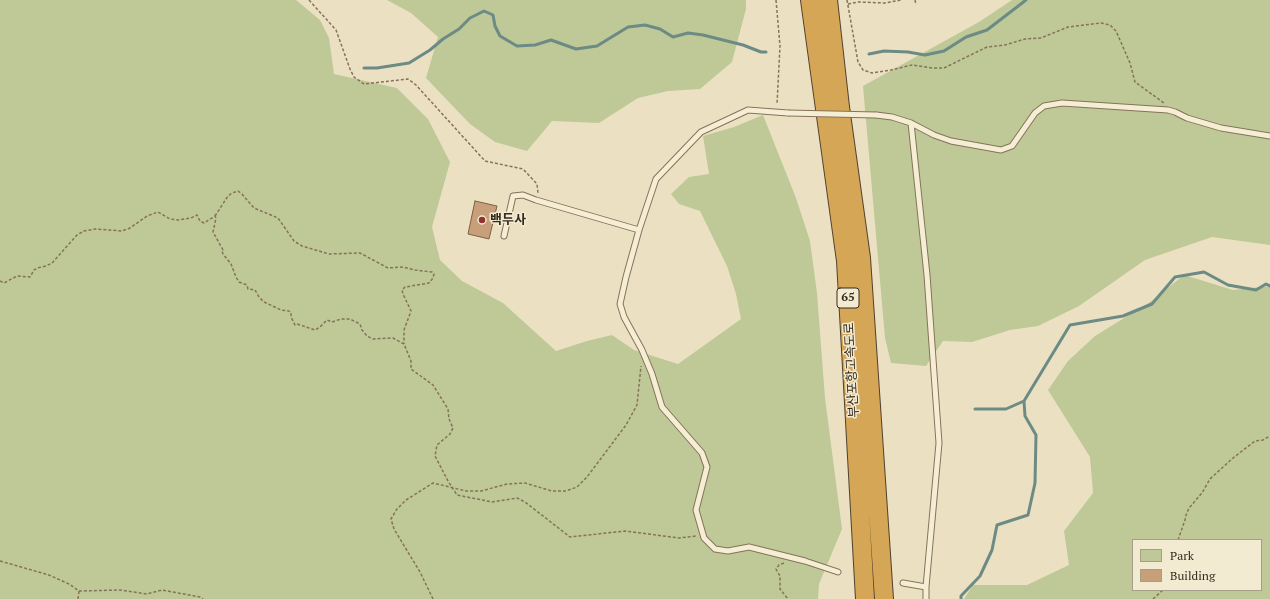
<!DOCTYPE html>
<html>
<head>
<meta charset="utf-8">
<style>
	body { margin:0 }
	#map { position:relative; width:1270px; height:599px; overflow:hidden; background:#ebe1c2; font-family:"PT Serif",serif }
	canvas { display:block }
	.legend { position:absolute; left:1132px; top:539px; width:130px; height:52px; box-sizing:border-box; background:#f3ebd1; border:1px solid #a79e89; margin:0; padding:5px 7px; list-style:none; font-size:12px; color:#342a1e }
	.legend li { display:flex; align-items:center; gap:8px; height:20px }
	.legend b { width:20px; border:1px solid #a79e89 }
</style>
</head>
<body>
<div id="map">
<canvas width="1270" height="599"></canvas>
<ul class="legend">
<li><b style="height:11px;background:#bfc897"></b>Park</li>
<li><b style="height:11px;background:#c79f7a"></b>Building</li>
</ul>
</div>
<script>
const ctx = document.querySelector('canvas').getContext('2d');
ctx.lineJoin = 'round';
function paint(path, color) { ctx.fillStyle = color; ctx.fill(path, 'evenodd'); }
const toPath = rows => new Path2D(rows.map(r => 'M' + r).join(''));
function trace(path, color, width, dash) { ctx.strokeStyle = color; ctx.lineWidth = width; ctx.lineCap = dash ? 'butt' : 'round'; ctx.setLineDash(dash || []); ctx.stroke(path); }
function label(font, color, halo, rows, align = 'center') {
  ctx.font = font + ' "PT Serif","Noto Sans KR",serif'; ctx.lineWidth = 3; ctx.setLineDash([]); ctx.textBaseline = 'middle'; ctx.strokeStyle = halo; ctx.fillStyle = color; for (const [text, x, y, turn = 0] of rows) {
    ctx.save(); ctx.translate(x, y); ctx.rotate((+turn || 0) * Math.PI / 180); ctx.textAlign = isNaN(turn) ? turn : align; if (halo) ctx.strokeText(text, 0, 0); ctx.fillText(text, 0, 0); ctx.restore();
  }
}
paint(toPath([
	[0,0,296,0,320,20,329,38,334,74,397,88,428,119,450,162,432,227,440,260,462,281,503,303,556,351,587,341,612,335,634,350,678,364,741,319,736,294,727,266,700,211,679,204,671,194,689,177,709,174,703,136,734,127,763,115,796,198,810,241,817,293,825,398,842,529,819,584,818,599,0,599],
	[387,0,746,0,746,9,732,62,700,89,668,91,638,98,599,123,552,121,527,151,495,142,470,124,426,78,438,37,411,13],
	[1012,0,1270,0,1270,245,1212,237,1145,260,1079,306,1038,326,1010,330,972,342,943,341,926,366,891,363,885,338,863,86,979,22],
	[1184,275,1233,290,1270,286,1270,599,964,599,973,585,1027,585,1069,565,1064,531,1093,493,1090,457,1048,390,1068,361,1095,336,1150,302],
	[1133,540,1261,540,1261,590,1133,590]
]), '#bfc897');
trace(toPath([
	[869,54,884,51,908,52,925,55,944,51,966,37,987,30,1026,0],
	[364,68,377,68,409,63,430,50,443,39,459,29,470,18,484,11,493,15,495,26,500,36,517,46,535,45,551,40,576,49,597,46,628,27,645,25,660,29,673,37,688,33,703,35,743,45,761,52,766,52],
	[975,409,1006,409,1024,401,1070,325,1123,316,1152,304,1175,277,1204,272,1228,285,1256,290,1266,284,1270,286],
	[961,599,961,596,980,576,992,550,997,525,1028,515,1035,483,1036,435,1025,416,1024,401]
]), '#6c8b85', 3);
const building = toPath([
	[475,201,497,206,489,239,468,234,475,201]
]);
paint(building, '#c79f7a');
trace(building, '#815f42', 1);
const lane = toPath([
	[788,113,748,110,701,132,656,179,639,230,626,277,620,304,624,317,642,350,652,374,662,407,702,453,707,467,696,510,704,538,715,549,728,551,749,547,805,561,838,572],
	[876,115,892,117,911,123,934,135,951,141,1001,150,1012,146,1035,113,1044,106,1062,103,1168,110,1175,112,1187,118,1221,128,1270,136],
	[911,123,927,275,939,443,926,587],
	[504,236,513,196,523,195,536,200,639,230],
	[903,583,926,587,926,599]
]);
const highway = toPath([
	[810,0,846,261,865,599],
	[828,0,840,107,861,258,884,599]
]);
trace(lane, '#84735a', 7);
trace(highway, '#51412e', 20);
trace(toPath([
	[309,0,336,30,350,69,354,77,364,84,408,79,416,85,485,161,523,169,537,184,538,193],
	[776,0,780,46,777,104],
	[847,0,858,62,863,70,872,73,891,70,912,65,932,68,944,68,987,47,1005,45,1025,39,1041,38,1068,27,1101,23,1110,25,1116,31,1130,63,1135,82,1164,103],
	[915,0,916,5],
	[848,4,858,2,885,3,901,0],
	[215,216,228,196,232,193,238,191,242,194,254,208,278,218,294,241,302,246,329,254,360,253,388,268,403,267,415,270,432,272,434,274,433,278,429,283,405,287,402,290,403,294,411,311,404,330,404,344],
	[0,281,4,283,17,276,30,277,34,270,37,268,46,266,52,263,77,235,84,231,95,229,122,231,130,228,147,216,158,212,170,219,178,220,191,218,197,215,200,221,204,223,215,216,216,218,213,232,223,250,222,251,223,254,231,264,236,277,239,282,247,285,248,289,255,290,259,297,264,302,281,310,289,311,291,313,291,317,295,325,297,324,315,330,320,327,327,320,332,322,341,319,350,319,360,324,362,330,367,336,373,339,393,338,404,344,411,361,411,369,433,385,448,409,449,419,453,428,450,434,437,445,435,456,448,481,457,495,492,502,517,498,525,502,570,537,625,531,679,538,696,536],
	[1178,540,1185,520,1186,515,1189,508,1202,493,1210,479,1233,458,1255,441,1263,440,1270,436],
	[0,561,49,575,69,584,79,591,120,590,147,594,162,590,200,597,203,599],
	[784,563,779,565,776,569,780,576,780,589,788,599],
	[78,599,79,591],
	[433,599,420,572,394,529,391,519,397,509,406,500,433,483,466,491,481,491,507,484,525,483,552,491,566,491,577,487,587,477,626,425,637,405,641,366],
	[1153,599,1163,590]
]), '#84735a', 1.5, [3, 2]);
trace(lane, '#f6eed4', 5);
trace(highway, '#d6a657', 18);
const laneBridge = toPath([
	[788,113,876,115]
]);
trace(laneBridge, '#84735a', 7, []);
trace(laneBridge, '#f6eed4', 5);
for (const [x, y, r, color] of [
	[482,220,4,"#8f332e"]
]) { const dot = new Path2D(); dot.arc(x, y, r, 0, 2 * Math.PI); ctx.fillStyle = color; ctx.fill(dot); trace(dot, '#f3ebd1', 1.5); }
for (const [x, y, w] of [
	[848,298,22]
]) { const box = new Path2D(); box.roundRect(x - w / 2, y - 10, w, 20, 3); ctx.fillStyle = '#f3ebd1'; ctx.fill(box); trace(box, '#342a1e', 1); }
label('bold 12px', '#342a1e', null, [
	["65",848,298]
]);
label('bold 13px', '#342a1e', '#f3ebd1', [
	["백두사",490,220]
], 'left');
label('13px', '#342a1e', '#f3ebd1', [
	["부산포항고속도로",852,370,-93]
]);
</script>
</body>
</html>
